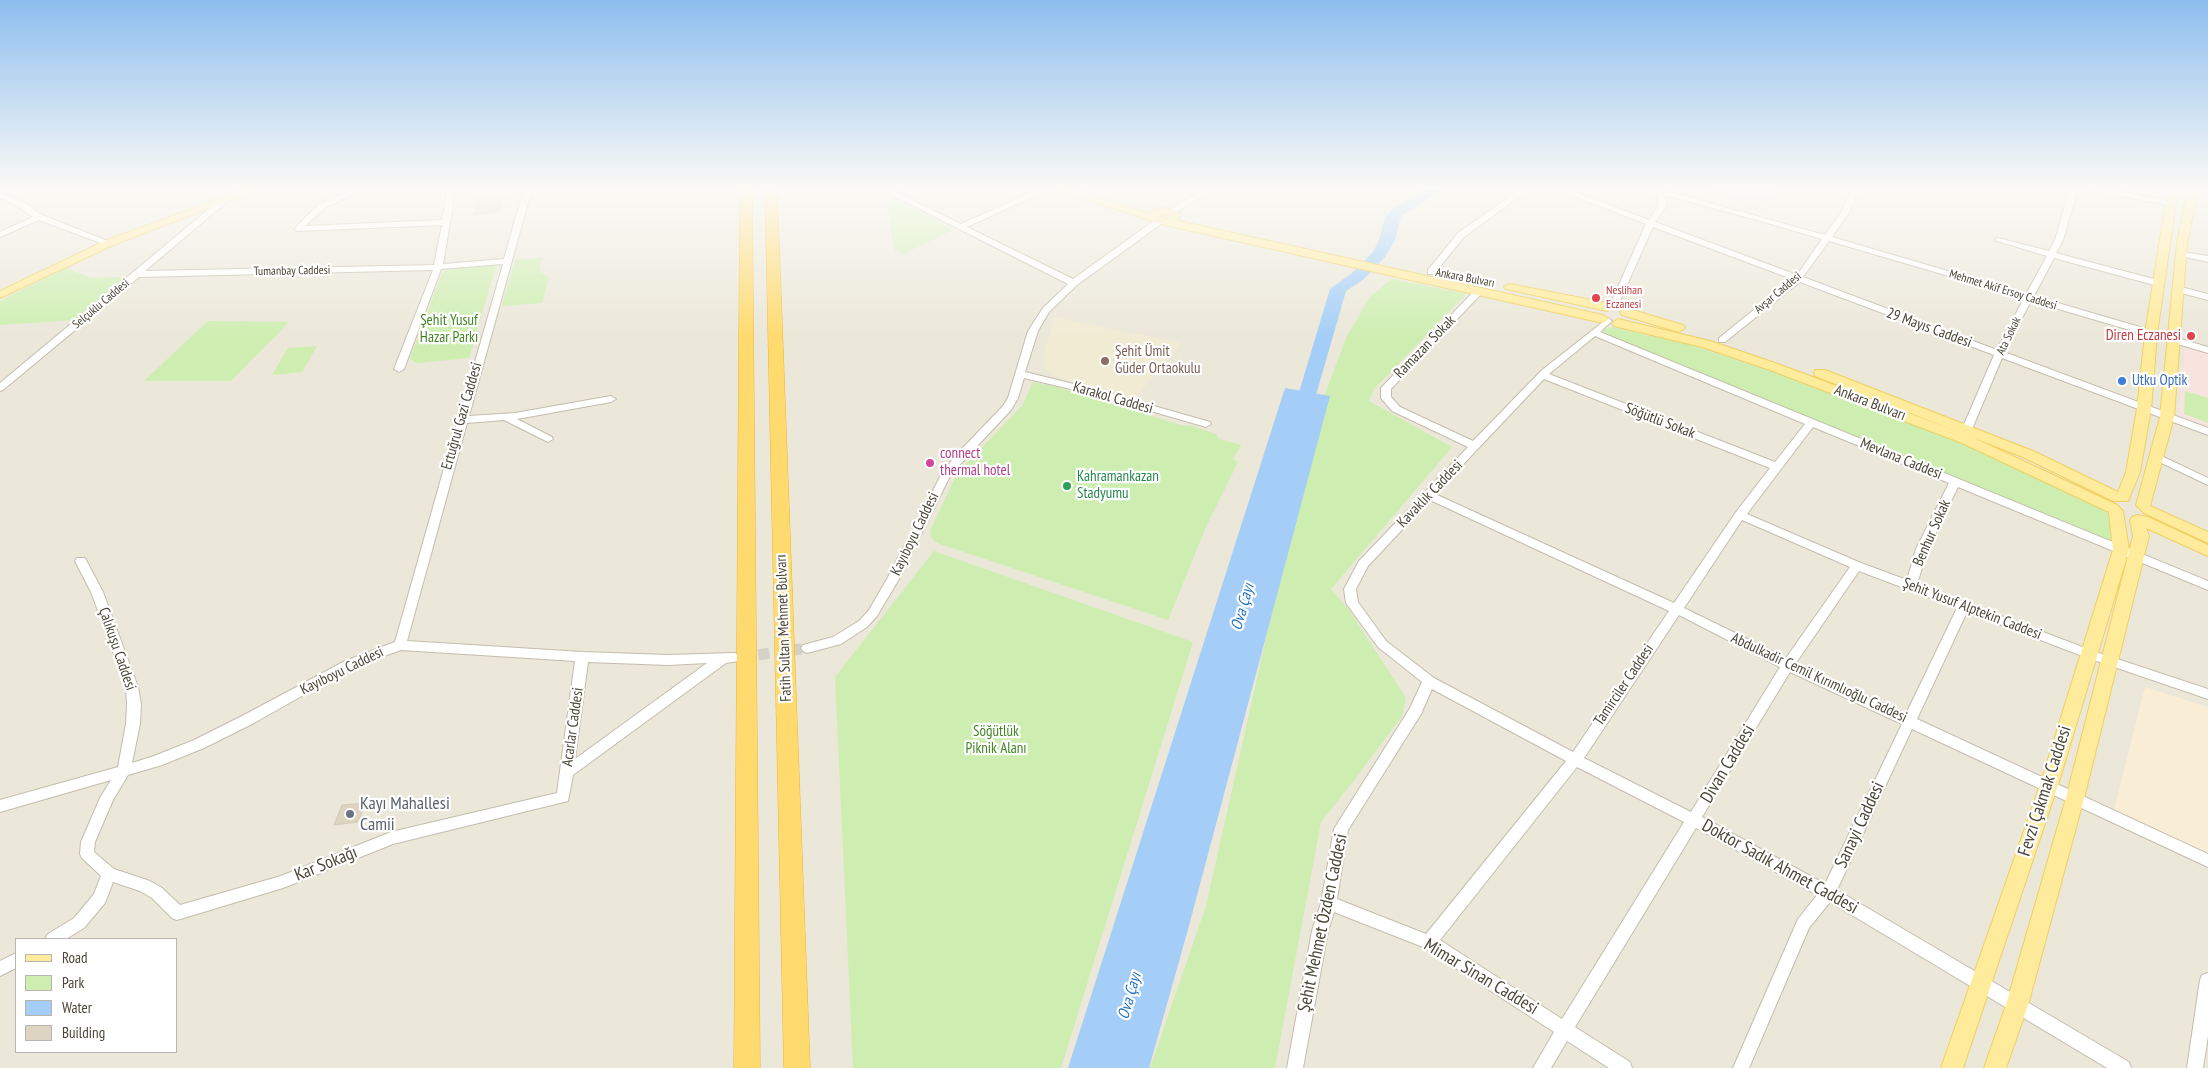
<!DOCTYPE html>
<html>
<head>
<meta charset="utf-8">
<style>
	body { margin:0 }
	#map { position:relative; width:2208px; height:1068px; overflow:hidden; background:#f7f4eb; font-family:"PT Sans Narrow",sans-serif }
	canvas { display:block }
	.legend { position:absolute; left:15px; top:938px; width:162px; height:115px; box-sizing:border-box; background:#fff; border:1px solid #b7b5af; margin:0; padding:6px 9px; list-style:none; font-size:15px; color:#4c4638 }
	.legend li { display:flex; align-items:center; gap:10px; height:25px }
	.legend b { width:25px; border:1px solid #b7b5af }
</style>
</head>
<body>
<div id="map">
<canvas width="2208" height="1068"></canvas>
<ul class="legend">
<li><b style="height:6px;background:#ffeb9c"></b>Road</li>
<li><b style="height:14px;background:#ceeeb1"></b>Park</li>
<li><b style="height:14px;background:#a4cef7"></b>Water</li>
<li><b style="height:14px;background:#ddd4c2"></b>Building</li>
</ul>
</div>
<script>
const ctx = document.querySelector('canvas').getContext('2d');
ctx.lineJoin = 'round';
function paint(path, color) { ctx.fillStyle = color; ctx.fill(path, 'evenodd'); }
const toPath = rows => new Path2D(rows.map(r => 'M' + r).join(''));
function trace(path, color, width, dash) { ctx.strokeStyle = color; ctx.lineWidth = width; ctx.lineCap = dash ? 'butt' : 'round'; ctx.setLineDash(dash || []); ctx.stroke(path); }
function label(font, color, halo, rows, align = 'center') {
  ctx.font = font + ' "PT Sans Narrow",sans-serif'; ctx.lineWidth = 4.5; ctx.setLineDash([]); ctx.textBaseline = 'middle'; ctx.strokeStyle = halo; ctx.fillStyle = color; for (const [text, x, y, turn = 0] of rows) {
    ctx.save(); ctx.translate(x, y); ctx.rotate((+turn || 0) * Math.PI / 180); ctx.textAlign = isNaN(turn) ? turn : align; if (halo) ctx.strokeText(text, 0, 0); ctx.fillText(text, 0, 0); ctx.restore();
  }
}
paint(toPath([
	[0,188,2208,188,2208,1068,0,1068],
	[16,939,176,939,176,1052,16,1052]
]), '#ebe7d9');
paint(toPath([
	[2145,687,2208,707,2208,854,2114,809]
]), '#f9edd6');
paint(toPath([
	[1699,188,1777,188,1760,213]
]), '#e7e3dc');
paint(toPath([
	[1054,317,1181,343,1133,401,1055,376,1046,370,1043,365,1043,357]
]), '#f1ebd4');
paint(toPath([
	[2185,346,2208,352,2208,426,2179,415]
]), '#f8e4de');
paint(toPath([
	[896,199,910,207,954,230,903,254,894,250,887,203],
	[542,258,539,270,549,278,542,303,502,306,515,260],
	[489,265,496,266,469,358,417,363,410,359,442,273,450,269],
	[66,268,91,278,129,277,76,320,0,325,0,301],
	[1392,279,1466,294,1374,389,1369,401,1452,447,1331,589,1349,610,1406,698,1402,716,1355,779,1321,822,1275,1068,1150,1068,1206,906,1296,504,1322,402,1347,336,1370,297],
	[208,321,289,322,231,381,144,381],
	[1611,327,1688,344,1812,385,1975,448,2109,510,2114,544,1594,333],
	[317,346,302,372,272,375,288,348],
	[1033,382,1057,387,1181,425,1192,426,1216,434,1219,439,1241,445,1233,459,1238,462,1206,527,1168,620,937,543,931,537,930,531,953,482,963,467,1022,406],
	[2185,391,2208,398,2208,423,2184,414],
	[934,551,1193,642,1061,1068,853,1068,835,677]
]), '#ceeeb1');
paint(toPath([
	[1285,388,1330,396,1187,933,1149,1068,1068,1068]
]), '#a4cef7');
paint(toPath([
	[1428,188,1445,188,1401,216,1395,240,1385,257,1364,279,1346,291,1309,419,1307,423,1300,425,1293,423,1291,419,1330,289,1352,273,1373,252,1379,240,1385,218,1391,210,1428,188]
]), '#a4cef7');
const building = toPath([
	[504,197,499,212,473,215,479,200,504,197],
	[366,803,358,822,334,825,342,805,366,803]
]);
paint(building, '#ddd4c2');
trace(building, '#d5cab2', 1);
trace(toPath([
	[742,657,807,648]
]), '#d5d1c7', 11, [11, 5.5]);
const minor = toPath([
	[357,188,367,188,326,207,305,226,442,220,448,188,456,188,443,264,504,259,524,188,532,188,469,416,515,413,611,396,616,399,611,402,517,419,552,437,553,439,548,442,504,420,467,423,407,641,582,652,668,655,735,653,739,655,741,658,739,661,726,663,573,775,568,801,393,844,283,888,177,920,172,918,152,898,140,891,113,882,105,903,84,928,66,939,45,939,48,934,74,918,94,894,101,876,82,858,80,854,81,842,100,798,111,780,0,812,0,800,118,767,126,724,127,704,126,687,91,592,75,561,77,558,85,558,103,592,138,687,141,704,140,724,132,763,154,756,194,740,244,715,345,661,395,642,457,422,456,420,459,418,503,264,441,269,404,369,399,372,394,369,433,270,139,277,3,390,0,391,0,383,222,198,229,200,145,271,434,265,442,225,298,231,294,229,320,203,357,188],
	[401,650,575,661,557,793,391,832,281,876,180,905,162,888,150,881,114,869,94,852,95,842,113,800,128,775,162,765,204,748,254,723,353,667,401,650],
	[588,662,668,665,707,663,575,759,588,662],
	[878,188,888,188,961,224,1041,188,1051,188,967,227,1073,279,1155,220,1161,220,1161,224,1077,285,1049,312,1038,331,1025,372,1098,390,1210,422,1211,424,1206,427,1092,394,1024,378,1018,398,1011,410,951,474,899,579,877,616,867,627,841,644,807,653,803,651,801,648,803,645,833,637,859,621,869,610,887,579,942,473,956,455,1003,406,1008,398,1028,331,1043,308,1068,284,878,188],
	[1206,188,1215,188,1173,214,1166,212,1206,188],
	[1522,188,1531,188,1464,237,1434,274,1428,274,1428,270,1458,233,1522,188],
	[1553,188,1564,188,1649,220,1659,205,1658,198,1649,190,1655,188,1825,235,1840,214,1853,188,1861,188,1848,214,1832,237,2026,294,2047,256,1994,240,1998,238,2049,251,2055,240,2070,188,2078,188,2063,240,2056,253,2161,281,2162,283,2158,286,2054,258,2034,296,2208,347,2208,353,2031,301,2004,352,2208,428,2208,435,2002,358,1972,429,1971,431,1963,431,1962,429,1994,355,1800,282,1725,342,1719,342,1719,338,1792,279,1653,227,1617,307,1616,309,1610,309,1609,307,1646,224,1553,188],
	[1665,195,1764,222,1822,239,1797,275,1655,222,1667,205,1665,195],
	[1829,241,2024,298,1997,350,1803,277,1829,241],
	[2084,188,2100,188,2169,201,2173,203,2169,205,2088,190,2084,188],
	[0,193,25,203,42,215,113,243,106,245,39,220,0,237,0,232,33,217,19,207,0,198,0,193],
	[2177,251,2208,256,2208,262,2177,255,2177,251],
	[2177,286,2208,294,2208,300,2174,291,2174,287,2177,286],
	[1479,288,1483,291,1482,293,1391,389,1391,397,1400,407,1473,441,1542,370,1608,318,1612,321,1600,332,2208,581,2208,590,1958,487,1928,549,1917,584,2093,651,2208,689,2208,699,2085,657,1967,612,1917,719,2208,854,2208,867,1912,729,1837,890,2129,1062,2131,1068,2107,1068,1830,902,1809,928,1749,1068,1733,1068,1798,919,1817,895,1696,828,1575,1027,1630,1062,1632,1068,1609,1068,1567,1041,1551,1068,1533,1068,1554,1032,1423,947,1334,912,1328,931,1303,1068,1287,1068,1312,931,1321,903,1334,829,1410,708,1422,682,1378,647,1346,603,1344,589,1359,561,1468,447,1392,411,1381,398,1381,388,1476,289,1479,288],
	[1595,336,1805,424,1775,462,1549,374,1595,336],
	[1544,379,1770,468,1736,512,1674,603,1435,494,1544,379],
	[1813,427,1949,483,1916,549,1907,580,1861,563,1747,514,1813,427],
	[1430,500,1669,611,1573,752,1434,678,1386,641,1358,602,1356,589,1368,566,1430,500],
	[1742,520,1850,567,1786,658,1684,608,1742,520],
	[1859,571,1957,608,1906,714,1796,663,1859,571],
	[1679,615,1780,667,1691,812,1584,758,1679,615],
	[1790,672,1902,724,1825,884,1702,817,1790,672],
	[1432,689,1566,761,1426,934,1337,899,1348,830,1421,714,1432,689],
	[1577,767,1684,822,1562,1019,1440,940,1577,767],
	[2157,454,2208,478,2208,485,2153,459,2152,457,2153,455,2157,454],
	[16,953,16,968,0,976,0,961,16,953],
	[2208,973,2208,1036,2203,1068,2187,1068,2200,980,2202,975,2208,973]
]);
const major = toPath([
	[248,188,262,188,113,245,0,298,0,291,105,241,248,188],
	[1055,188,1070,188,1149,214,1153,210,1167,208,1179,212,1179,221,1603,315,1609,319,1603,323,1165,225,1056,190,1055,188],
	[1166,214,1170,217,1165,219,1158,216,1166,214],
	[2168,188,2178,188,2157,334,2151,409,2140,472,2128,501,2113,501,2023,457,1815,376,1814,373,1815,370,1825,370,2033,451,2118,492,2126,472,2137,409,2145,334,2168,188],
	[2188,188,2198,188,2187,243,2174,417,2150,506,2208,532,2208,543,2144,513,2136,505,2160,417,2177,243,2188,188],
	[1510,284,1607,303,1613,307,1607,311,1506,289,1504,287,1510,284],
	[1626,308,1683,325,1685,328,1679,332,1622,315,1620,312,1626,308],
	[1618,319,1710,341,1778,364,1972,437,2117,505,2123,511,2129,550,2058,785,1963,1068,1941,1068,2040,785,2113,550,2109,512,1962,443,1770,370,1702,347,1614,326,1612,323,1618,319],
	[2137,515,2148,517,2208,545,2208,556,2146,528,2149,536,2084,798,2028,1005,2006,1068,1984,1068,2006,1005,2066,798,2133,536,2130,520,2132,517,2137,515]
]);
const highway = toPath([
	[740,188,752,188,760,1068,734,1068,740,188],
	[765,188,777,188,810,1068,784,1068,765,188]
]);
trace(minor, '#c4bdac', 2);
trace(major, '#efd061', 2);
trace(highway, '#ecb630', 1);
paint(minor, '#fff');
paint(major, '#ffeb9c');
paint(highway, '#ffda6e');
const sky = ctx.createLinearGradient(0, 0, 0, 337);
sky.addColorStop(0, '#8dbeee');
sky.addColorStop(0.56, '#fbfaf6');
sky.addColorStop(1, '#fbfaf600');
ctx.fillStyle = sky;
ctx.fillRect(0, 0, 2208, 337);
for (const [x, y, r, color] of [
	[1596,298,5,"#e0444e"],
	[2191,336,5,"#e0444e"],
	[1105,361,5,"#8d6e63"],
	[2122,381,5,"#3f7fe0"],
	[930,463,5,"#d1479c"],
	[1067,486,5,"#2e9e5b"],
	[350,814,5,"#6b7280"]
]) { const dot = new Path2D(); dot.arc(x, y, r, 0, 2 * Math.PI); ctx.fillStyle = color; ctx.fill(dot); trace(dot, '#fff', 2); }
label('12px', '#4c4638', '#fff', [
	["Tumanbay Caddesi",292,271,-1],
	["Ankara Bulvarı",1465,278,11],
	["Mehmet Akif Ersoy Caddesi",2003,290,17],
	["Avşar Caddesi",1778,293,-40],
	["Selçuklu Caddesi",101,304,-40],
	["Ata Sokak",2009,336,-64]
]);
label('12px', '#be3a42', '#fff', [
	["Neslihan",1606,291],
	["Eczanesi",1606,305]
], 'left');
label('15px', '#418524', '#fff', [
	["Şehit Yusuf",449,321],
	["Hazar Parkı",449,338],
	["Söğütlük",996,732],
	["Piknik Alanı",996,749]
]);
label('15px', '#4c4638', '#fff', [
	["29 Mayıs Caddesi",1929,328,20],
	["Ramazan Sokak",1425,347,-46],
	["Karakol Caddesi",1113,398,16],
	["Ankara Bulvarı",1870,403,21],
	["Ertuğrul Gazi Caddesi",462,416,-74],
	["Söğütlü Sokak",1660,421,21],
	["Mevlana Caddesi",1901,459,22],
	["Kavaklık Caddesi",1430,494,-46],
	["Benhur Sokak",1932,533,-66],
	["Kayıboyu Caddesi",915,534,-64],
	["Şehit Yusuf Alptekin Caddesi",1972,609,21],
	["Fatih Sultan Mehmet Bulvarı",784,628,-92],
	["Çalıkuşu Caddesi",117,649,71],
	["Kayıboyu Caddesi",342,671,-26],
	["Abdulkadir Cemil Kırımlıoğlu Caddesi",1819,678,25],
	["Tamirciler Caddesi",1624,685,-56],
	["Acarlar Caddesi",573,727,-82]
]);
label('15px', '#be3a42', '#fff', [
	["Diren Eczanesi",2181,336]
], 'right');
label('15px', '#785e54', '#fff', [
	["Şehit Ümit",1115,352],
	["Güder Ortaokulu",1115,369]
], 'left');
label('15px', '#366cbe', '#fff', [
	["Utku Optik",2132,381]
], 'left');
label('15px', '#b23c85', '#fff', [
	["connect",940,454],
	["thermal hotel",940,471]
], 'left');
label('15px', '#27864d', '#fff', [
	["Kahramankazan",1077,477],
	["Stadyumu",1077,494]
], 'left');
label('italic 16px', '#2574c4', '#fff', [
	["Ova Çayı",1243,607,-74],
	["Ova Çayı",1130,996,-74]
]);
label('18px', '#4c4638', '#fff', [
	["Divan Caddesi",1728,764,-59],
	["Fevzi Çakmak Caddesi",2045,791,-72],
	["Sanayi Caddesi",1860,825,-65],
	["Kar Sokağı",326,864,-22],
	["Doktor Sadık Ahmet Caddesi",1780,867,29],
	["Şehit Mehmet Özden Caddesi",1323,923,-78],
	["Mimar Sinan Caddesi",1481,977,31]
]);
label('18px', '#5b616d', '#fff', [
	["Kayı Mahallesi",360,804],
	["Camii",360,825]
], 'left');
</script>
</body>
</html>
